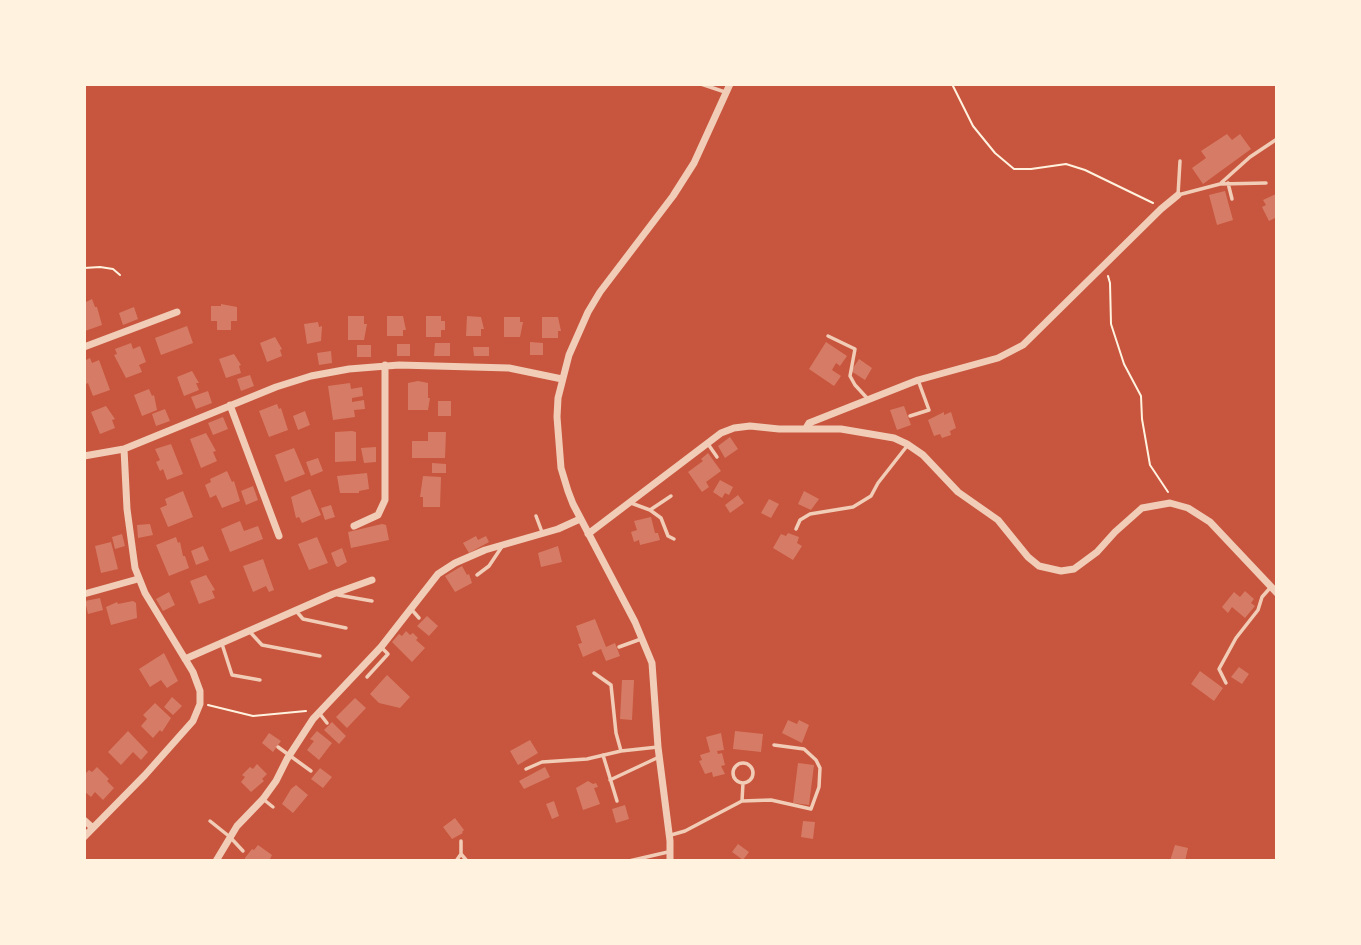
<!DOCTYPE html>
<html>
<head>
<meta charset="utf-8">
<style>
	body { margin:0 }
	#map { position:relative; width:1361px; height:945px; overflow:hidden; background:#c8553d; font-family:Raleway,sans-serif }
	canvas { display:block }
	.frame { position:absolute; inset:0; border:86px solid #fff3e0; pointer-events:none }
</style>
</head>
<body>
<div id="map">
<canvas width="1361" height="945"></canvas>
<div class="frame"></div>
</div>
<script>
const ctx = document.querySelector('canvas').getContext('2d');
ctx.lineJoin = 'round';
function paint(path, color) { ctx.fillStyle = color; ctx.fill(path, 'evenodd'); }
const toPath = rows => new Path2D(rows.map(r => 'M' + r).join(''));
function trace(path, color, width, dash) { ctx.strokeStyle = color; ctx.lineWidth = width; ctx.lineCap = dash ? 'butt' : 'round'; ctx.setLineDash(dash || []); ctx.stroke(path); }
paint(toPath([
	[1227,134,1232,140,1240,134,1251,149,1203,184,1192,168,1206,158,1201,151],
	[1225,191,1233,220,1217,225,1209,195],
	[1276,194,1277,217,1269,221,1262,207,1266,205,1263,200],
	[84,297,86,302,92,299,95,307,97,307,102,325,85,331],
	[221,304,237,307,237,321,231,321,231,330,217,330,217,321,211,321,211,306,221,306],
	[134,307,138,319,123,325,119,313],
	[348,316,364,316,364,324,367,324,364,340,348,340],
	[387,316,403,316,406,330,403,330,403,336,387,336],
	[426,316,441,316,441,321,445,321,445,330,441,330,441,337,426,337],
	[467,316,481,317,484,329,481,329,481,336,466,336],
	[504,317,520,317,520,322,523,322,520,337,504,337],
	[542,317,558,317,561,331,558,331,558,338,542,338],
	[318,322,319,327,322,326,321,341,307,344,304,324],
	[187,326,193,343,161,355,155,338],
	[275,337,282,349,280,350,282,356,267,362,260,343],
	[530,342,543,343,543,355,530,355],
	[826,342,847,356,840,366,836,363,832,370,841,376,834,386,809,369],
	[131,343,133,349,140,346,146,362,139,365,142,372,126,378,114,355,117,354,115,349],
	[435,343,450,343,450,356,434,356],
	[397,344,410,344,410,356,397,356],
	[357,345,371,345,371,357,357,357],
	[473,347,489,347,489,356,474,356],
	[331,351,332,363,319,365,317,353],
	[234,354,241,365,239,366,241,373,226,378,219,359],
	[90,358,92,363,99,360,110,390,93,396,88,383,86,384,84,379,84,361],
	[859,359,872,368,865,380,851,371],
	[192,371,199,383,196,383,199,390,184,396,177,377],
	[250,375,254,386,241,391,237,379],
	[418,381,428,383,428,398,430,398,428,410,408,410,408,383],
	[350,383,351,389,362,387,363,396,352,398,352,402,364,400,365,409,354,410,355,417,333,420,328,386],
	[149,389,152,396,154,395,157,410,142,416,134,395],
	[208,391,212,403,196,409,191,397],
	[438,401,451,401,451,416,438,416],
	[277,404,279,409,281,408,288,430,269,437,259,411],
	[106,406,115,419,112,420,115,428,100,434,91,412],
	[904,406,911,425,897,430,890,410],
	[165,409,170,421,156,426,152,414],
	[305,411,310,425,298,430,293,416],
	[944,412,944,415,951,412,956,428,950,431,951,435,942,438,940,434,934,436,928,420],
	[223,417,228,429,213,435,208,423],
	[352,431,356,432,356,461,335,462,335,432],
	[428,432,446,432,445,458,412,458,412,441,428,441],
	[206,433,216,451,213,452,217,461,201,468,190,439],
	[730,437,738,449,725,458,718,446],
	[171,444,183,474,167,480,163,469,160,471,156,462,160,460,155,449],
	[376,447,376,462,364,463,361,448],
	[294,448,305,474,285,482,275,455],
	[708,453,721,471,706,482,709,487,702,492,688,472,703,461,701,459],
	[318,458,323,471,311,476,306,462],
	[432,463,446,464,446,473,432,473],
	[227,471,232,482,234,481,240,501,222,508,216,495,210,498,205,485,211,482,210,479],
	[367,473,369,489,359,491,359,493,340,493,337,476],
	[423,476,441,477,440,507,423,507,423,497,420,497],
	[720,480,733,487,729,495,725,493,722,498,713,492],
	[253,486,258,500,246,505,241,491],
	[310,489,321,515,302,523,299,517,296,518,291,497],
	[183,491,193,517,168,527,160,508,167,505,165,499],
	[804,491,819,499,811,510,798,504],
	[738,495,744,503,730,513,725,505],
	[769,499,779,504,771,518,761,513],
	[331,505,335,517,325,520,321,508],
	[651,517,655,533,658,533,660,540,640,545,639,540,634,542,631,532,637,530,634,521],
	[240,521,244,531,258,526,263,539,230,552,221,529],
	[150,524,153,535,138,538,137,525],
	[382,524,386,525,389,540,351,548,348,532],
	[788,533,799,537,797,543,802,546,793,560,773,548,781,534,786,536],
	[122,534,125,546,115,549,112,537],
	[476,536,478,540,486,536,489,542,469,553,463,543],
	[176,537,178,543,180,542,183,556,185,556,189,568,169,576,156,545],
	[317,537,328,563,309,570,298,544],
	[111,542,118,569,101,573,95,546],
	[203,546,209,560,196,565,191,551],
	[558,546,562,562,541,567,538,553],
	[342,548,347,562,338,567,336,566,331,553],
	[263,559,274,590,269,592,266,586,253,592,243,566],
	[462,566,467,575,469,574,472,583,455,592,445,576],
	[206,575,215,590,212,591,215,598,199,604,190,581],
	[1245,591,1254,599,1251,603,1255,606,1245,618,1232,607,1228,613,1222,607,1234,592,1240,597],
	[169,592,175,605,163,611,156,599],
	[100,598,103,610,88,614,85,601],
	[133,601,136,603,137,618,111,625,106,607,117,602,118,604],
	[427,616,438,626,429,636,417,626],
	[595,619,606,647,615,643,620,656,606,661,601,649,583,657,578,644,582,643,576,626],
	[406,631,410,635,413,633,418,638,416,640,425,648,412,662,392,642,399,634,402,636],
	[164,653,178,681,167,688,161,680,150,687,139,669],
	[1239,667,1249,674,1242,684,1231,677],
	[1200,671,1223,688,1214,701,1191,684],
	[387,675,410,697,400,708,379,703,370,694],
	[622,680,634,680,632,720,620,719],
	[172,697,182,706,173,715,164,707],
	[355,698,366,708,347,728,336,717],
	[155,703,171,718,162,732,160,730,153,738,141,726,147,719,143,715],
	[788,720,797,724,799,720,809,725,802,743,782,733],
	[332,722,346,736,339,744,324,730],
	[128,731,148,752,141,760,133,752,121,765,108,752],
	[317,731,332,743,319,760,307,750,314,741,310,739],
	[735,731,763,734,761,752,733,749],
	[269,733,281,741,273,752,262,743],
	[721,733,724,750,717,751,718,754,722,753,725,765,721,766,725,774,713,777,712,772,705,774,699,761,702,760,700,755,710,752,706,737],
	[530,740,538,753,518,765,510,751],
	[798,763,814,765,809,805,793,803],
	[257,764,267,774,262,779,264,781,251,792,241,782,245,777,242,775,250,767,253,769],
	[97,767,109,779,107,781,114,788,103,800,95,792,91,797,84,791,84,775,89,770,92,772],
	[545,767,550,777,524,789,519,781],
	[320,768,332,777,323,788,311,779],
	[588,781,593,784,596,783,598,787,594,788,600,804,583,810,576,788],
	[296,785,308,795,293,813,282,804,291,789],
	[554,801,559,816,552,819,546,804],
	[625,805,629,819,616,823,612,809],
	[455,818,464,830,462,832,463,833,452,839,443,827],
	[803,821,815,822,813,839,801,837],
	[738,844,749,852,743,860,732,852],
	[258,845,272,855,269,861,245,861,245,858,252,849,254,850],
	[1175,845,1188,848,1185,861,1170,861]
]), '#d67c66');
trace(toPath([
	[952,84,973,126,995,153,1014,169,1031,169,1066,164,1085,170,1153,203],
	[84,268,100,267,113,269,120,275],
	[1108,276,1110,283,1111,324,1124,364,1141,396,1142,419,1150,465,1168,492],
	[208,705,253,716,306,711]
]), '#fff3e0', 2);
trace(toPath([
	[701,84,725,92],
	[1180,161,1178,195,1220,184,1266,183],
	[1221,183,1250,157,1277,139],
	[1228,183,1232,199],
	[828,336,855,349,850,376,855,385,867,398],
	[910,416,929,410,918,380],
	[708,444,717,457],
	[631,503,650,510,661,518,668,536,674,539],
	[650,510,671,496],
	[536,516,542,532],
	[796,529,800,520,810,514,853,507,871,496,878,483,907,446],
	[477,575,489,566,503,545],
	[338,595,372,601],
	[412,610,419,618],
	[297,612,303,619,346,628],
	[250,632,262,645,320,656],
	[222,644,232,675,260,680],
	[619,647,641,639],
	[594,673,611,685,616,733,621,751],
	[367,677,388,654,381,647],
	[1226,683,1219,669,1236,638,1258,610,1262,597,1270,588],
	[320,714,327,723],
	[278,747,311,771],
	[603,755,617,801],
	'733 773a10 10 0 1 1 20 0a10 10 0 1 1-20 0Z',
	[526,769,542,762,587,759,621,751,658,747],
	[610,780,659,757],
	[263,799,273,807],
	[742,801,743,783],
	[210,821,230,837,243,851],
	[671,835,685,831,742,801,771,800,811,809,819,787,820,768,816,760,804,749,774,745],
	[461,841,461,854,467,861],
	[456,861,461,854],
	[629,861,668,852]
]), '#f1ccb7', 3.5);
trace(toPath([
	[84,347,177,312],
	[230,405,279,536],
	[806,428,809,423,918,380,998,358,1023,345,1161,209,1178,195],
	[84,456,124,449,276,387,311,376,349,369,399,365,509,368,562,379],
	[354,526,378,515,385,500,385,365],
	[588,534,721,433,734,428,750,426,779,429,841,429,894,438,907,444,923,455,958,492,998,520,1028,557,1039,566,1061,571,1074,569,1097,552,1115,532,1142,508,1170,503,1188,508,1210,522,1277,593],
	[84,594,138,579],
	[185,659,333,594,372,580],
	[84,820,93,828],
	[84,837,145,775,193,721,200,704,200,691,193,672,145,593,135,568,127,509,124,449],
	[216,861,237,826,263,799,276,781,287,759,313,719,381,647,438,574,455,563,485,550,558,529,580,519],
	[670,861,670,841,658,747,652,663,635,622,573,504,568,491,561,468,557,417,558,398,569,355,588,312,600,292,673,196,694,163,730,84]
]), '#f1ccb7', 7);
</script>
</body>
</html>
